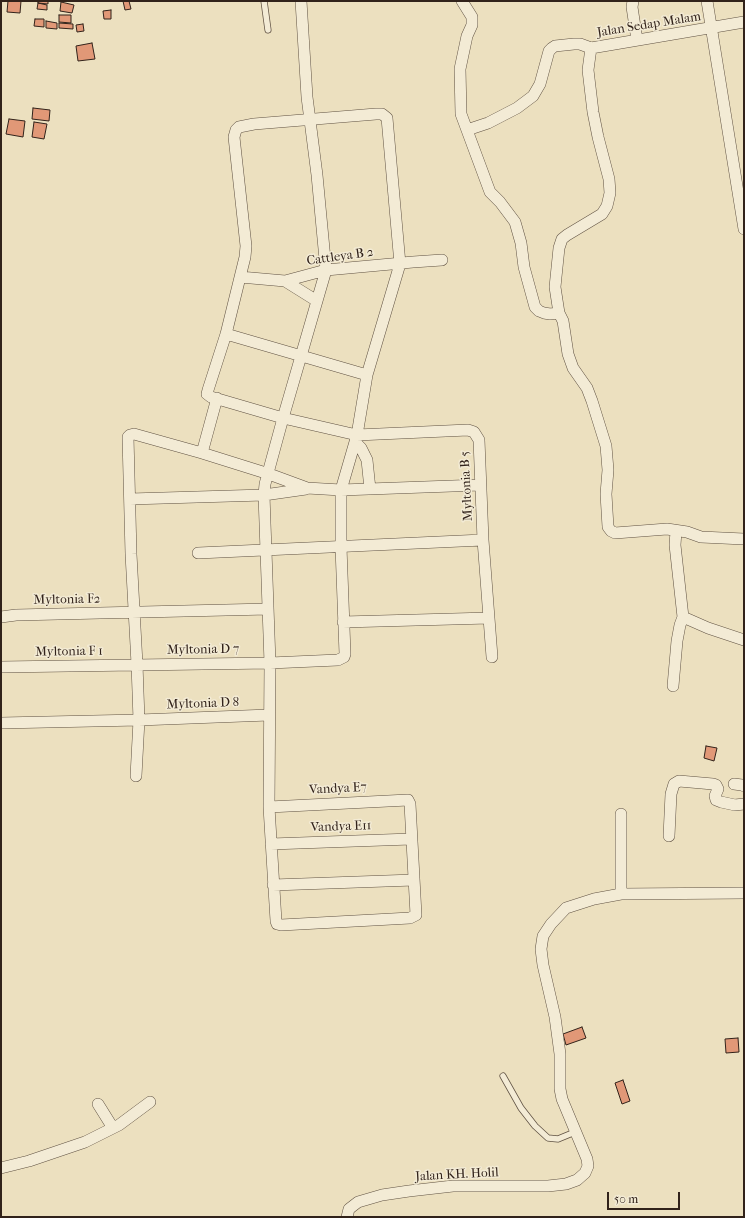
<!DOCTYPE html>
<html>
<head>
<meta charset="utf-8">
<style>
	body { margin:0 }
	#map { position:relative; width:745px; height:1218px; overflow:hidden; background:#ece0bf; font-family:"IM FELL French Canon",serif }
	canvas { display:block }
	.frame { position:absolute; inset:0; border:2px solid #31221a; pointer-events:none }
	.scale { position:absolute; left:607px; top:1192px; width:73px; height:18px; box-sizing:border-box; border:2px solid #31221a; border-top:0; padding-left:5px; font-size:12px; line-height:14px; white-space:nowrap; color:#31221a; -webkit-text-stroke:3px #f3ebd5; paint-order:stroke }
</style>
</head>
<body>
<div id="map">
<canvas width="745" height="1218"></canvas>
<div class="frame"></div>
<div class="scale">50 m</div>
</div>
<script>
const ctx = document.querySelector('canvas').getContext('2d');
ctx.lineJoin = 'round';
function paint(path, color) { ctx.fillStyle = color; ctx.fill(path, 'evenodd'); }
const toPath = rows => new Path2D(rows.map(r => 'M' + r).join(''));
function trace(path, color, width, dash) { ctx.strokeStyle = color; ctx.lineWidth = width; ctx.lineCap = dash ? 'butt' : 'round'; ctx.setLineDash(dash || []); ctx.stroke(path); }
function label(font, color, halo, rows, align = 'center') {
  ctx.font = font + ' "IM FELL French Canon",serif'; ctx.lineWidth = 3; ctx.setLineDash([]); ctx.textBaseline = 'middle'; ctx.strokeStyle = halo; ctx.fillStyle = color; for (const [text, x, y, turn = 0] of rows) {
    ctx.save(); ctx.translate(x, y); ctx.rotate((+turn || 0) * Math.PI / 180); ctx.textAlign = isNaN(turn) ? turn : align; if (halo) ctx.strokeText(text, 0, 0); ctx.fillText(text, 0, 0); ctx.restore();
  }
}
const building = toPath([
	[8,1,21,1,20,13,7,12,8,1],
	[38,1,48,1,48,4,38,3,38,1],
	[123,1,129,1,131,9,125,10,123,1],
	[61,2,74,5,72,13,60,11,61,2],
	[38,3,47,5,47,10,37,9,38,3],
	[111,10,111,19,104,19,103,11,111,10],
	[59,15,71,15,71,23,59,22,59,15],
	[35,19,44,19,44,27,34,26,35,19],
	[46,21,57,23,57,29,46,28,46,21],
	[59,23,73,24,73,29,59,28,59,23],
	[83,24,84,31,77,32,76,25,83,24],
	[92,43,95,59,78,61,76,46,92,43],
	[33,108,50,110,49,121,32,119,33,108],
	[9,119,25,121,23,137,6,134,9,119],
	[34,122,47,124,44,139,32,137,34,122],
	[706,746,717,748,714,761,704,758,706,746],
	[582,1027,586,1038,566,1045,563,1034,582,1027],
	[738,1038,739,1052,726,1053,725,1039,738,1038],
	[623,1080,630,1101,622,1104,615,1083,623,1080]
]);
paint(building, '#e19877');
trace(building, '#31221a', 1);
const service = toPath([
	[264,1,268,30],
	[503,1076,521,1108,535,1126,548,1138,558,1139,575,1132]
]);
const minor = toPath([
	[462,1,472,17,472,25,467,36,460,69,461,114,490,192,500,202,515,222,521,243,524,267,535,307,539,311,544,313,550,314,559,313,563,321,568,354,573,368,587,388,592,401,606,446,608,470,606,494,608,527,611,531,615,533,667,529,687,532,701,537,744,539],
	[633,1,632,7,637,40],
	[707,1,744,229],
	[591,48,744,22],
	[467,130,488,123,517,108,533,96,540,84,549,51,552,48,555,46,574,44,580,44,591,48,588,70,593,112,598,137,609,179,610,193,607,206,602,214,567,235,562,239,559,248,555,287,559,313],
	[240,277,285,281,326,270,413,262,442,260],
	[285,281,317,301],
	[226,334,367,375],
	[355,442,361,448,367,460,370,489],
	[202,453,217,398],
	[130,499,264,495,306,489],
	[676,531,675,545,683,617,708,628,744,640],
	[198,553,483,540],
	[1,617,16,615,268,609],
	[343,622,489,618],
	[1,667,270,663,338,660,344,657,345,654,341,547,341,490,357,435,367,375,400,264,387,118,382,114,376,114,254,124,239,127,236,130,234,137,246,246,245,257,226,334,208,390,207,394,211,397,283,418,357,435,468,430,474,432,479,440,483,540,492,657],
	[673,686,677,641,680,625,683,617],
	[1,723,139,720,269,715],
	[136,776,139,720,137,664,131,554,128,437,130,435,134,434,202,453,269,474,307,488,341,490,480,485],
	[734,784,742,785,744,786],
	[269,807,408,800,410,804,416,915,410,918,281,925,277,924,276,921,269,807,270,663,264,495,265,484,283,418,326,270,317,175,307,97,301,1],
	[669,836,671,794,674,784,679,781,713,784,716,785,718,789,715,796,716,800,721,802,735,805,744,804],
	[271,844,411,839],
	[273,885,414,880],
	[621,894,621,814],
	[98,1104,113,1128],
	[1,1168,29,1161,85,1142,119,1125,150,1102],
	[347,1217,349,1209,358,1202,382,1195,409,1191,453,1186,548,1186,566,1184,577,1180,585,1173,588,1166,587,1159,562,1099,560,1089,560,1054,555,1017,543,965,541,949,543,936,551,924,566,908,594,899,621,894,744,893]
]);
trace(service, '#605243', 7);
trace(minor, '#605243', 12);
trace(service, '#f3ebd5', 5.5);
trace(minor, '#f3ebd5', 11);
label('13px', '#31221a', '#f3ebd5', [
	["Jalan Sedap Malam",649,25,-9],
	["Cattleya B 2",340,257,-8],
	["Myltonia B 5",467,486,-93],
	["Myltonia F2",67,600,-1],
	["Myltonia D 7",203,650,-1],
	["Myltonia F 1",69,652,-1],
	["Myltonia D 8",203,704,-2],
	["Vandya E7",338,789,-3],
	["Vandya E11",341,827,-2],
	["Jalan KH. Holil",457,1175,-3]
]);
</script>
</body>
</html>
